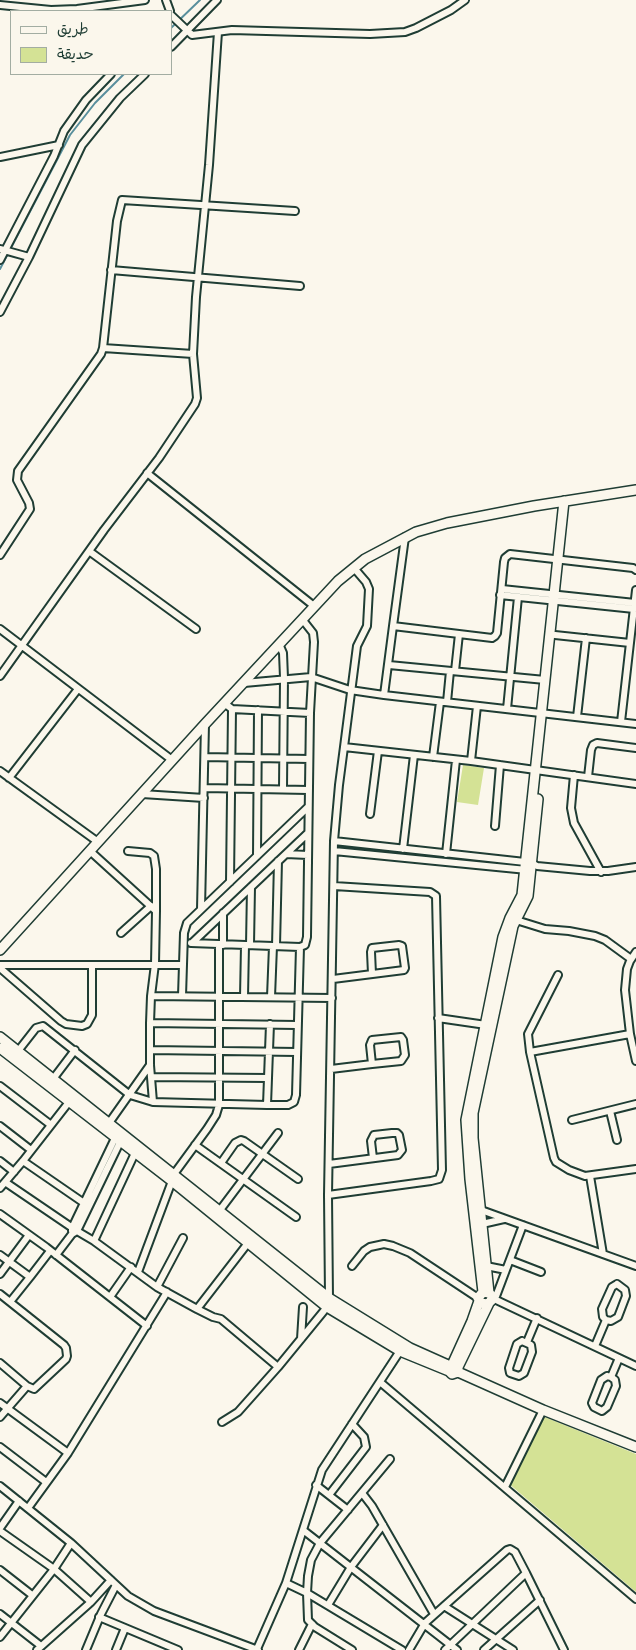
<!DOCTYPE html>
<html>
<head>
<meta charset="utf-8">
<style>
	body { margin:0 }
	#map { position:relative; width:636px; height:1650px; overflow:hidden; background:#fbf7ec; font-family:Caveat,"Playpen Sans Arabic",sans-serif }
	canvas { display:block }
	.legend { position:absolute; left:10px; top:10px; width:162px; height:65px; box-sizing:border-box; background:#fbf7ec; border:1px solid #a3ada2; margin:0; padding:6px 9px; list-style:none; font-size:15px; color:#1f3d34 }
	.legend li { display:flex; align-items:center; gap:10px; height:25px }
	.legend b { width:25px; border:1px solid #a3ada2 }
</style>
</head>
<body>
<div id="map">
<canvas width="636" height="1650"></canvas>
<ul class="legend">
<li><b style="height:6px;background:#fbf7ec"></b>طريق</li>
<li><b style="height:14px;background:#d4e295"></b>حديقة</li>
</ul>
</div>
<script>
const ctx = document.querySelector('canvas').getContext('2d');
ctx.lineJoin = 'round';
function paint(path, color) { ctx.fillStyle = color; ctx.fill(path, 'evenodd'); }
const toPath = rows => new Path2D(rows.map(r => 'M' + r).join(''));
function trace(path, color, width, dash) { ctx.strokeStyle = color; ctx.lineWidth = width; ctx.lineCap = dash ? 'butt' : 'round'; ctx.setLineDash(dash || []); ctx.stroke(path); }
paint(toPath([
	[463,765,484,768,478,805,457,802],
	[542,1416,636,1454,636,1592,508,1483]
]), '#d4e295');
trace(toPath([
	[171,28,200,0],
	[0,269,70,135,95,103,124,74]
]), '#598f9c', 2);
const street = toPath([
	[166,0,170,11],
	[0,5,51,10,77,9,145,0],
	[171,15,192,35,232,30,370,34,405,32,416,28,451,10,465,0],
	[171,47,217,0],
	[0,157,59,145],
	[0,249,29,257],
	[0,260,54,156,64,131,86,100,111,74],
	[111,270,300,286],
	[0,312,29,257,82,145,120,98,145,74],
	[103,348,193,354],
	[147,473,314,606],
	[89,551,196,629],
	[0,555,30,509,29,503,17,480,18,471,101,354,103,348,117,221,122,200,295,211],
	[636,570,633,568,510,554,505,558,504,562,497,633,495,636,492,638,393,626,384,695,636,724],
	[502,589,635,603],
	[500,595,634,609],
	[393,626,405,537],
	[0,629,172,760],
	[555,635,630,643],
	[279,644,283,653,284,678,283,789],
	[389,665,545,680],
	[455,671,459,634],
	[0,676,104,530,159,458,195,404,197,398,193,354,196,297,209,165,218,32],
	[244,683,311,677,350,690,384,695],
	[447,702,450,671],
	[224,703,232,709,310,713],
	[507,709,518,597],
	[577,717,586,638],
	[621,722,636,590],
	[344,747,357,646,367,626,369,589,366,582,354,568],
	[205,757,309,759],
	[433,757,440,702],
	[471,761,477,706],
	[0,771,98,842],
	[574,775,571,808,574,823,601,872],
	[588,777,591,750,593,745,597,743,636,748],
	[9,778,78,689],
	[205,788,308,790],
	[142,794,204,798],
	[370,814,378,751],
	[495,826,500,765],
	[334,841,525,862,532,863,537,866,590,871,608,871,636,867],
	[403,849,414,755],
	[90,851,156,911,155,964,151,996,150,1023,150,1065,153,1102],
	[128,851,150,853,154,856,156,869,156,911],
	[334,851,527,870],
	[286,854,308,855],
	[446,854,456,760],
	[257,856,258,710],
	[230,882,232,709],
	[201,909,205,724],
	[516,920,545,929,569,931,595,936,605,940,631,959],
	[121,933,151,906],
	[191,943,300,947],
	[192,943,308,833],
	[223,945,223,913],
	[250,945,251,887],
	[276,946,278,861],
	[636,952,630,961,627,969,625,990,630,1034,636,1061],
	[0,965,183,965],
	[0,968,61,1021,66,1024,82,1026,87,1024,92,1015,92,965],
	[558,975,528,1034,530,1052,554,1158,556,1162,569,1170,585,1176,636,1169],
	[333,979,404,970,405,968,402,946,399,945,372,948,371,952,372,974],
	[151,996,332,998],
	[182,996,184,933,187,923,308,807],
	[244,997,245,945],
	[271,997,273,946],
	[438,1018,486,1025],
	[150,1023,297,1025],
	[150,1050,297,1052],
	[18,1051,36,1028,43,1026,130,1095,153,1102,267,1105,288,1105,294,1102,296,1095,300,947,305,945,307,937,310,713,314,642,313,633,302,619],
	[530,1052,630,1034],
	[331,1069,372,1064,401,1061,405,1055,403,1040,401,1037,372,1040,370,1045,372,1064],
	[151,1077,268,1078],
	[53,1079,75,1050],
	[0,1086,51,1125],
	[267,1105,270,1024],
	[610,1111,617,1140],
	[572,1120,636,1104],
	[109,1123,150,1065],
	[0,1126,31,1150],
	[195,1145,296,1217],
	[0,1161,14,1172],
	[23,1161,84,1203],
	[221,1163,235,1143,241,1140,244,1141,298,1179],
	[329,1164,398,1155,402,1150,399,1135,397,1133,392,1133,374,1135,371,1141,373,1158],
	[174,1174,207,1129,216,1115,219,1105,219,944],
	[590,1176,603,1254],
	[5,1182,77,1231,94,1241,157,1287,197,1309,248,1243],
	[0,1188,23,1161,69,1102],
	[328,1195,431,1181,439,1179,442,1170,436,896,430,892,334,886],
	[481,1210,636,1266],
	[0,1214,46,1247,147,1326],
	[217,1214,278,1133],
	[482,1224,504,1219],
	[72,1231,72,1228,117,1134],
	[94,1241,135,1153],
	[0,1255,30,1277,50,1251],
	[56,1255,72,1234,77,1231,122,1138],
	[510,1260,541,1272],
	[352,1266,364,1251,370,1247,384,1244,393,1246,410,1253,478,1298],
	[486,1266,506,1270],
	[138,1272,172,1181],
	[0,1274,29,1235],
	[617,1284,625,1290,626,1296,618,1317,611,1321,606,1320,603,1317,602,1309,612,1287,617,1284],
	[157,1287,183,1238],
	[0,1294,64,1345,66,1348,67,1356,66,1359,34,1389,27,1386,0,1363],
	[110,1297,131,1267],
	[492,1298,636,1366],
	[495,1299,523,1225],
	[10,1302,30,1277],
	[197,1309,213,1317,221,1319,278,1367],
	[301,1339,303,1307],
	[522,1341,531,1345,532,1352,524,1373,519,1376,510,1373,509,1368,517,1344,522,1341],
	[527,1342,537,1318],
	[595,1346,606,1320],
	[607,1376,611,1377,615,1380,616,1386,607,1407,602,1411,594,1407,592,1403,601,1380,607,1376],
	[611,1377,619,1358],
	[380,1382,636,1599],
	[0,1403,68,1453],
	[0,1417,27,1386],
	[222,1422,238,1412,278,1367,323,1312,327,1307,329,1298,328,1195,334,841,339,785,344,747,471,761,636,784],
	[0,1447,46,1482],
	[316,1485,348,1510],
	[0,1486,71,1543,128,1596,154,1611,258,1650],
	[505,1487,543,1410],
	[362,1493,372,1506,434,1614],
	[329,1495,366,1447,364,1437,352,1424],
	[28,1508,68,1453,167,1292],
	[0,1528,19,1501],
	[303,1530,457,1650],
	[0,1531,54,1569,91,1602],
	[0,1570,32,1595],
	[286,1583,307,1593,402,1650],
	[328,1605,351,1567,383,1525],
	[444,1606,513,1650],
	[0,1614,41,1646],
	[99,1617,178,1650],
	[0,1637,54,1569,71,1543],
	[257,1649,286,1583,322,1470,400,1351],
	[37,1650,91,1602,111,1580],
	[86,1650,101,1614,116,1585],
	[116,1650,125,1628],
	[299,1650,312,1624],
	[352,1650,315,1627,308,1620,307,1593,308,1576,311,1560,320,1543,390,1459],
	[409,1650,425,1623,507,1550,510,1549,515,1552,526,1573,564,1650],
	[445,1650,526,1573],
	[484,1650,540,1600]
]);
const secondary = toPath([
	[0,950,205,724,338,581,365,559,416,532,447,523,534,506,636,490],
	[0,1037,329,1298,410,1348,448,1365],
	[0,1048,172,1181,327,1307,400,1351,449,1371,452,1374,458,1372,458,1367,452,1365,449,1368,449,1371],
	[483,1292,489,1293,492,1296,491,1301,487,1304,481,1303,478,1298,483,1292,470,1179,466,1120,503,937,510,918,522,895,564,501],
	[489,1293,473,1138,473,1113,513,926,528,896,538,799],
	[452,1365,472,1321,479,1301],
	[458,1367,489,1303],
	[458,1372,543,1410,636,1447]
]);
trace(street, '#1f3d34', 10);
trace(secondary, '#1f3d34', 12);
trace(street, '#fbf7ec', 6);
trace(secondary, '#fbf7ec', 9);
</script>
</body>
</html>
